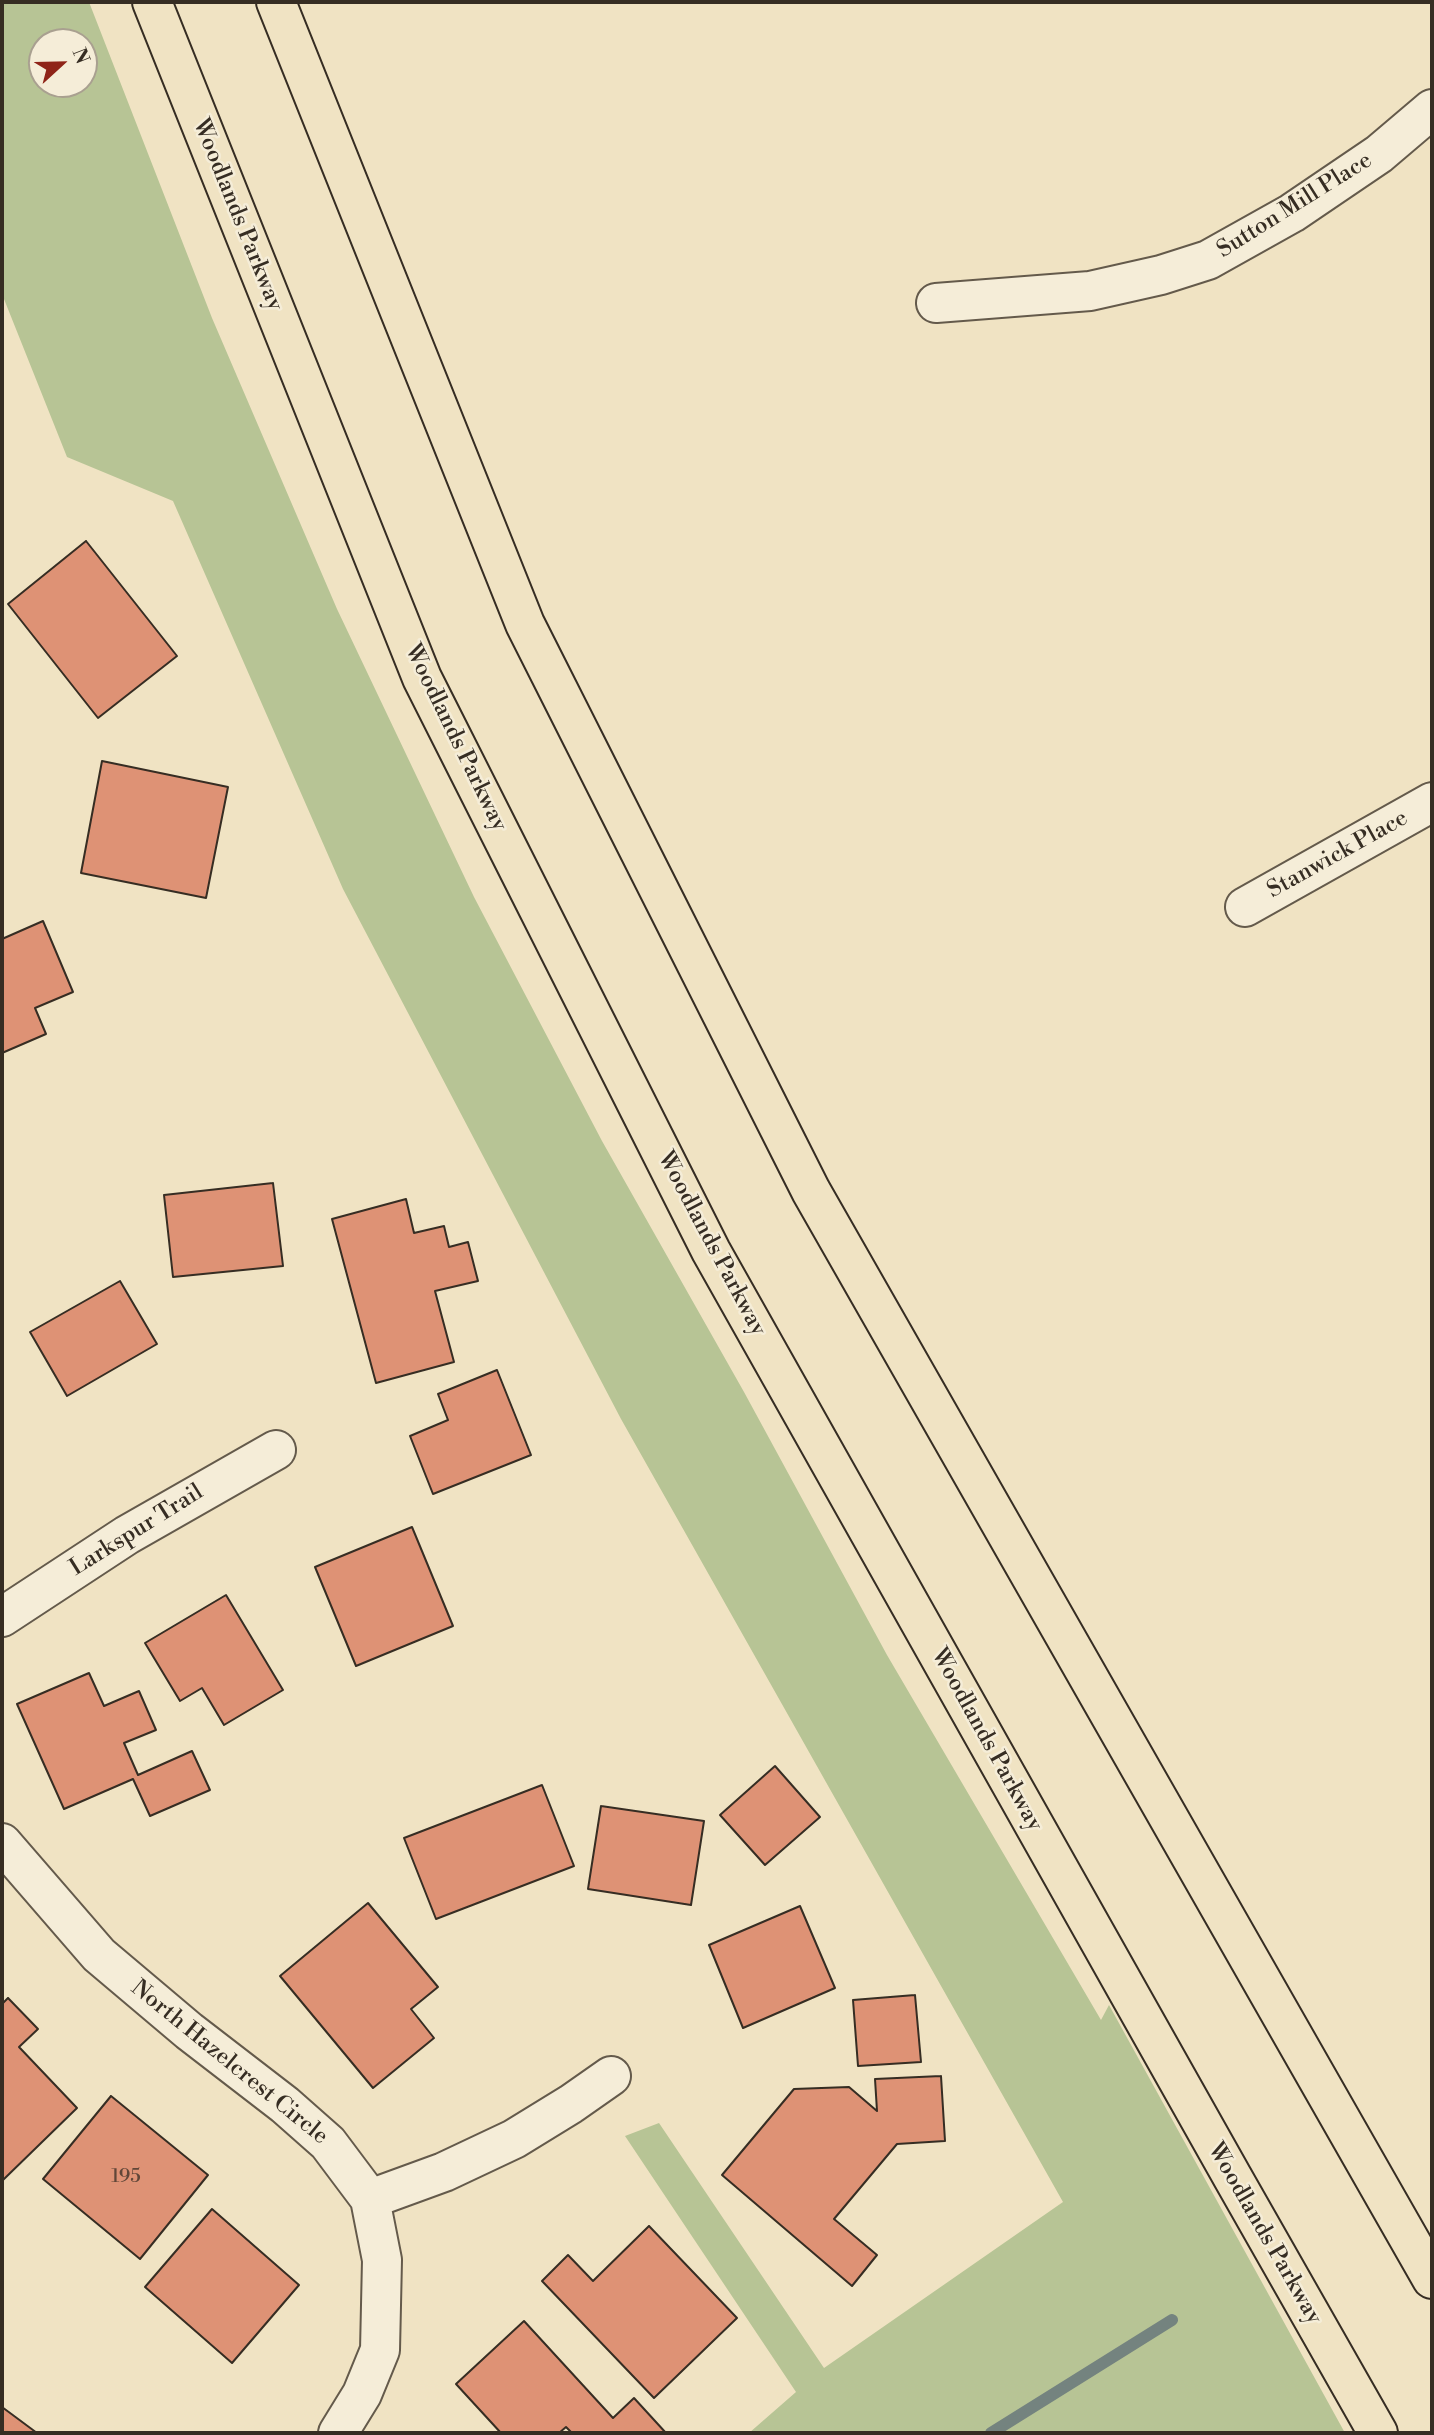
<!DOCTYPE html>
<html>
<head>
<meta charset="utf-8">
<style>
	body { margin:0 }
	#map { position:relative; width:1434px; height:2435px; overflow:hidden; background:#f0e3c3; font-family:"Libre Bodoni",serif }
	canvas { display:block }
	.frame { position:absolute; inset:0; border:4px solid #362d23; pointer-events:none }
	.north { position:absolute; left:28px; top:28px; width:70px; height:70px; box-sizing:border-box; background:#f5edd8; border:2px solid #a9a090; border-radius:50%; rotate:68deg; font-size:19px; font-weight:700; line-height:28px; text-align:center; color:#362d23 }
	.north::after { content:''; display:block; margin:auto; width:24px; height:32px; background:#8f2418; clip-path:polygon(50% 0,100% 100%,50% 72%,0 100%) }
</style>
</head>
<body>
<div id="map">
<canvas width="1434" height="2435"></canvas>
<div class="frame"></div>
<div class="north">N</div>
</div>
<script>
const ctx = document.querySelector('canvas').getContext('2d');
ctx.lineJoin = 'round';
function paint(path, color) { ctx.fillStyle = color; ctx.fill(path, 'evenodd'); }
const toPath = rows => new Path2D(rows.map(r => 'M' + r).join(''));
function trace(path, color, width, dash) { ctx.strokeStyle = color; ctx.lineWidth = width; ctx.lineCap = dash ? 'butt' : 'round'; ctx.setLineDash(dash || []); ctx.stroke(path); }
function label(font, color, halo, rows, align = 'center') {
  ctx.font = font + ' "Libre Bodoni",serif'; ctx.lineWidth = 5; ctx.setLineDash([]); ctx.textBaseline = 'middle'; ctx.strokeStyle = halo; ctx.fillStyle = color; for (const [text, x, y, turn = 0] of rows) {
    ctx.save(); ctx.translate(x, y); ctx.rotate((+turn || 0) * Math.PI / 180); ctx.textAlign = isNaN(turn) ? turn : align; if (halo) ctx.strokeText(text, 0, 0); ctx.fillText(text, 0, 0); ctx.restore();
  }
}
paint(toPath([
	[2,2,89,2,212,318,337,609,474,897,602,1141,744,1392,887,1655,1101,2020,1109,2005,1345,2433,749,2433,796,2392,625,2136,659,2123,824,2368,1063,2202,621,1419,343,889,173,501,67,457,2,294],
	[42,42,84,42,84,84,42,84]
]), '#b7c495');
trace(toPath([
	[991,2433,1172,2320]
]), '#74837f', 12);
const building = toPath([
	[86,541,177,656,98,718,8,604,86,541],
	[102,761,228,787,206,898,81,873,102,761],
	[43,921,73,992,35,1008,46,1034,2,1053,2,939,43,921],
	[273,1183,283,1266,173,1277,164,1195,273,1183],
	[406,1199,414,1233,444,1226,449,1247,468,1242,478,1281,435,1291,454,1362,376,1383,332,1219,406,1199],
	[120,1281,157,1344,67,1396,30,1332,120,1281],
	[497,1370,531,1455,433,1494,410,1436,448,1420,438,1394,497,1370],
	[412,1527,453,1626,356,1666,315,1567,412,1527],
	[226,1595,283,1690,224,1725,202,1688,180,1701,145,1643,226,1595],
	[89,1673,104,1706,139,1691,156,1730,124,1743,138,1775,192,1751,210,1790,150,1816,133,1779,64,1809,17,1704,89,1673],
	[775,1766,820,1817,765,1865,720,1815,775,1766],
	[542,1785,574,1866,436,1919,404,1838,542,1785],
	[601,1806,704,1821,691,1905,588,1889,601,1806],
	[368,1903,438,1987,411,2009,434,2038,373,2088,280,1976,368,1903],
	[800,1906,835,1988,743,2028,709,1945,800,1906],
	[915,1995,921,2062,858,2066,853,2000,915,1995],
	[8,1998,38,2029,19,2047,77,2108,3,2180,2,2004,8,1998],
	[941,2076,945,2141,897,2144,834,2219,877,2255,852,2286,722,2175,794,2089,849,2087,877,2111,875,2079,941,2076],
	[111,2096,208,2175,140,2259,43,2179,111,2096],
	[212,2209,299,2285,232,2363,145,2287,212,2209],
	[649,2226,737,2318,654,2398,542,2281,568,2255,593,2281,649,2226],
	[524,2321,613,2418,634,2398,666,2433,572,2433,566,2427,559,2433,501,2433,456,2384,524,2321],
	[2,2407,37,2433,2,2433,2,2407]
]);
paint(building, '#de9275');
trace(building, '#362d23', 2);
const street = toPath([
	[936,303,1090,291,1161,275,1208,260,1292,213,1379,154,1432,109],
	[1245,907,1432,802],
	[2,1617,127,1535,276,1450],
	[2,1843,99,1955,189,2031,285,2105,328,2143,370,2199,382,2260,380,2350,362,2394,338,2433],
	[370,2199,444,2172,514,2139,571,2104,611,2076]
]);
const primary = toPath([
	[152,2,422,678,711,1251,1233,2178,1378,2433],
	[276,2,525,624,811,1191,1432,2279]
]);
trace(street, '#645a4b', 42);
trace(primary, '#362d23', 42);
trace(street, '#f5edd8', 38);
trace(primary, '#f0e3c3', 38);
label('19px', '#604638', null, [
	["195",126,2177]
]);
label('23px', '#362d23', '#f5edd8', [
	["Sutton Mill Place",1295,206,-32],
	["Woodlands Parkway",237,215,68],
	["Woodlands Parkway",455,738,64],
	["Stanwick Place",1338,855,-29],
	["Woodlands Parkway",711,1244,62],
	["Larkspur Trail",137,1531,-32],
	["Woodlands Parkway",986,1740,61],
	["North Hazelcrest Circle",229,2063,39],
	["Woodlands Parkway",1264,2234,60]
]);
</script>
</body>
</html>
